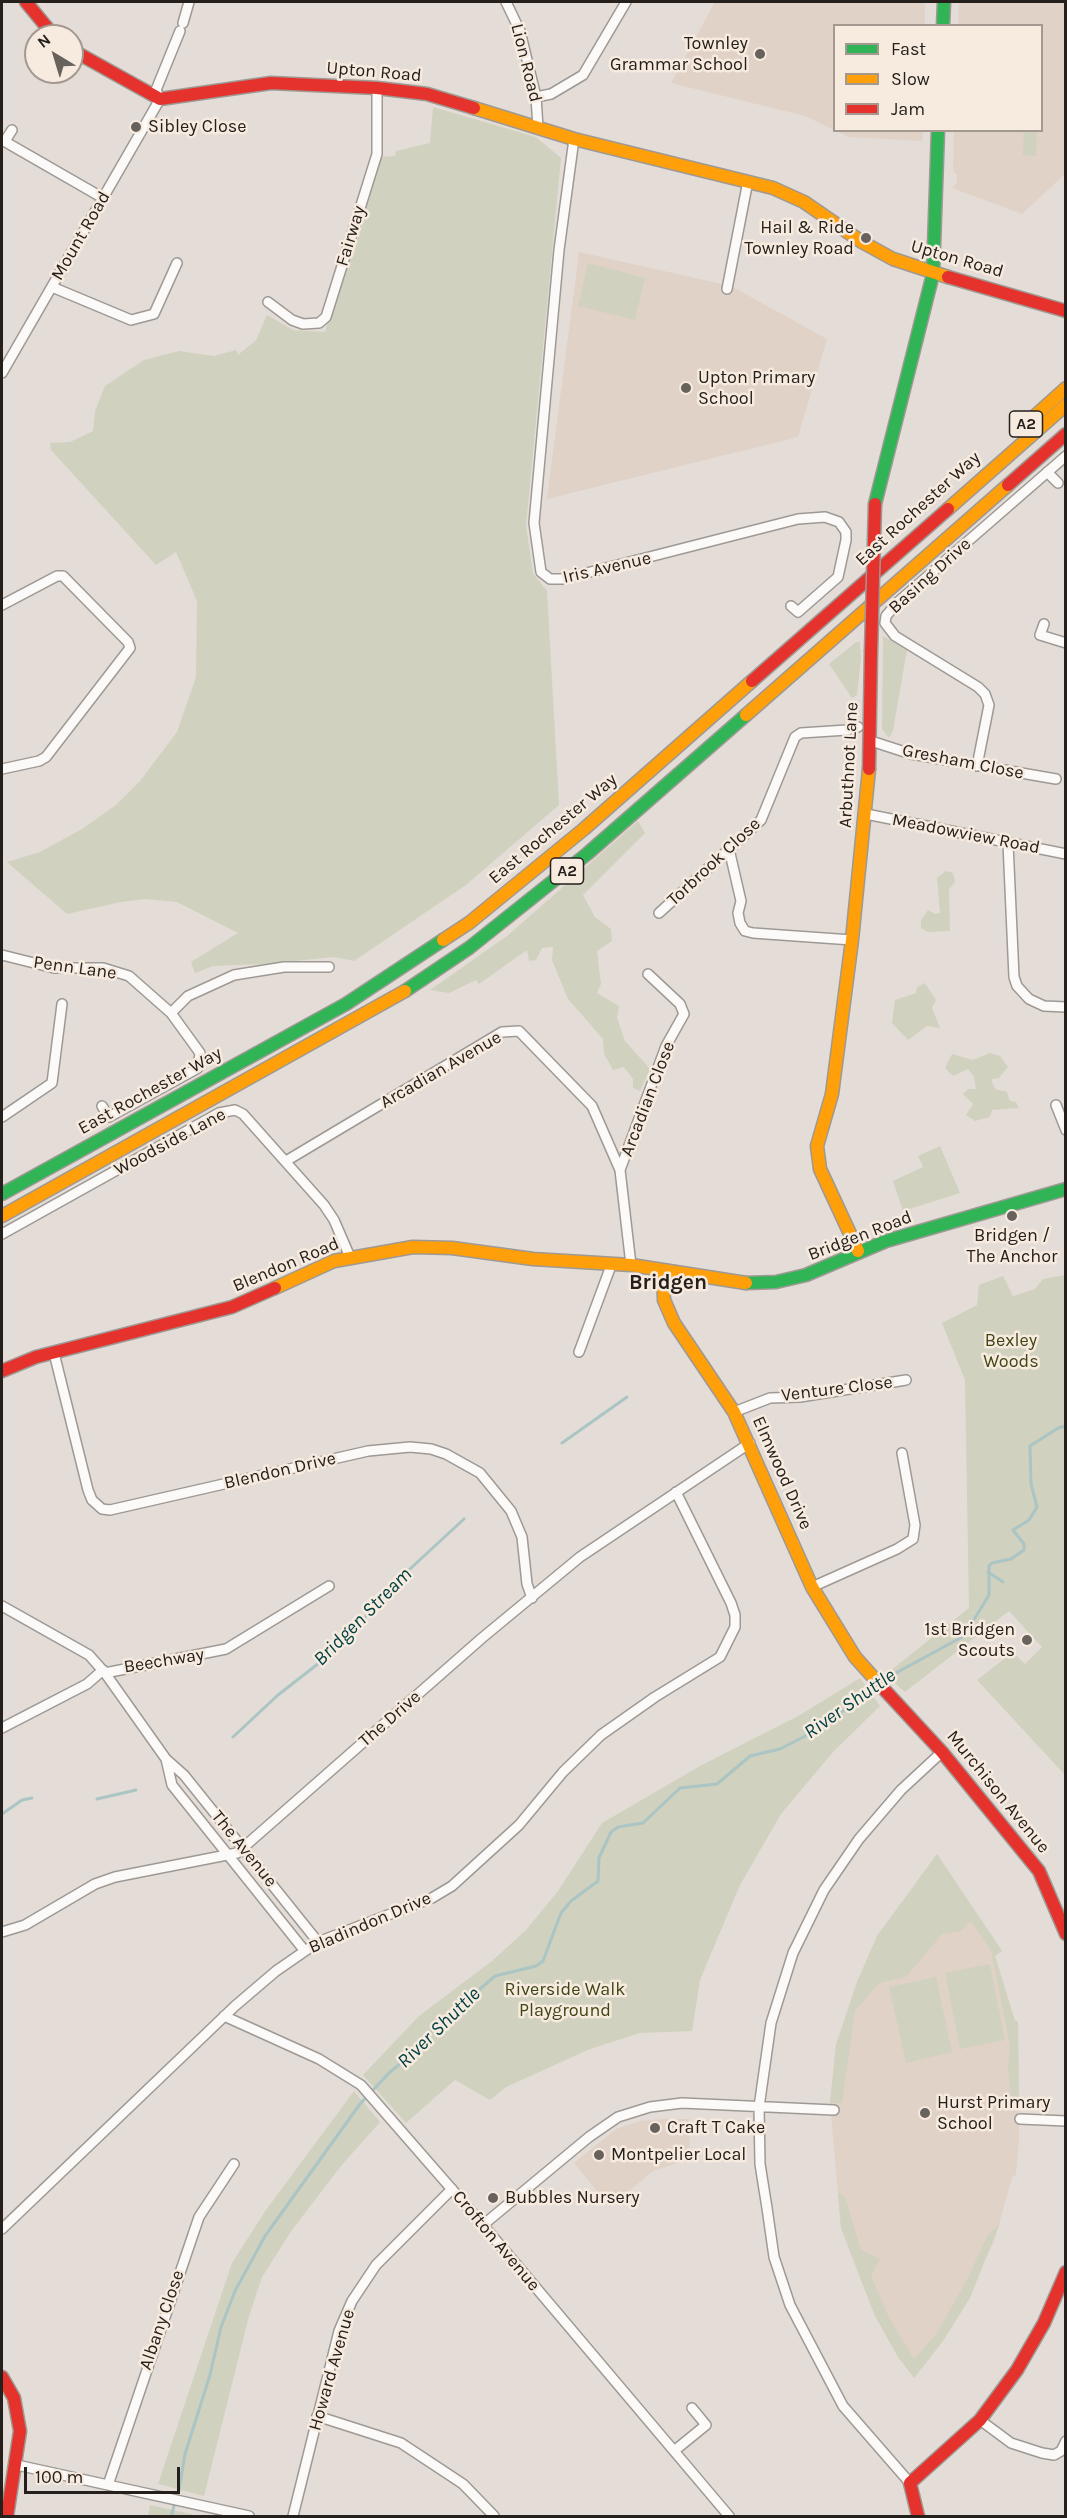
<!DOCTYPE html>
<html>
<head>
<meta charset="utf-8">
<style>
	body { margin:0 }
	#map { position:relative; width:1067px; height:2518px; overflow:hidden; background:#e4ddd7; font-family:Karla,sans-serif }
	canvas { display:block }
	.frame { position:absolute; inset:0; border:3px solid #25201c; pointer-events:none }
	.legend { position:absolute; left:833px; top:24px; width:210px; height:108px; box-sizing:border-box; background:#f7eade; border:2px solid #a39990; margin:0; padding:8px 10px; list-style:none; font-size:18px; color:#25201c }
	.legend li { display:flex; align-items:center; gap:12px; height:30px }
	.legend b { width:30px; border:2px solid #a39990 }
	.north { position:absolute; left:24px; top:24px; width:60px; height:60px; box-sizing:border-box; background:#f7eade; border:2px solid #a39990; border-radius:50%; rotate:322deg; font-size:16px; font-weight:700; line-height:24px; text-align:center; color:#25201c }
	.north::after { content:''; display:block; margin:auto; width:21px; height:27px; background:#68625d; clip-path:polygon(50% 0,100% 100%,50% 72%,0 100%) }
	.scale { position:absolute; left:24px; top:2467px; width:156px; height:27px; box-sizing:border-box; border:3px solid #25201c; border-top:0; padding-left:8px; font-size:18px; line-height:21px; white-space:nowrap; color:#25201c; -webkit-text-stroke:4px #f7eade; paint-order:stroke }
</style>
</head>
<body>
<div id="map">
<canvas width="1067" height="2518"></canvas>
<div class="frame"></div>
<ul class="legend">
<li><b style="height:8px;background:#30b455"></b>Fast</li>
<li><b style="height:8px;background:#ff9f0a"></b>Slow</li>
<li><b style="height:8px;background:#e5322d"></b>Jam</li>
</ul>
<div class="north">N</div>
<div class="scale">100 m</div>
</div>
<script>
const ctx = document.querySelector('canvas').getContext('2d');
ctx.lineJoin = 'round';
function paint(path, color) { ctx.fillStyle = color; ctx.fill(path, 'evenodd'); }
const toPath = rows => new Path2D(rows.map(r => 'M' + r).join(''));
function trace(path, color, width, dash) { ctx.strokeStyle = color; ctx.lineWidth = width; ctx.lineCap = dash ? 'butt' : 'round'; ctx.setLineDash(dash || []); ctx.stroke(path); }
function label(font, color, halo, rows, align = 'center') {
  ctx.font = font + ' Karla,sans-serif'; ctx.lineWidth = 5; ctx.setLineDash([]); ctx.textBaseline = 'middle'; ctx.strokeStyle = halo; ctx.fillStyle = color; for (const [text, x, y, turn = 0] of rows) {
    ctx.save(); ctx.translate(x, y); ctx.rotate((+turn || 0) * Math.PI / 180); ctx.textAlign = isNaN(turn) ? turn : align; if (halo) ctx.strokeText(text, 0, 0); ctx.fillText(text, 0, 0); ctx.restore();
  }
}
paint(toPath([
	[715,2,925,2,925,25,834,26,834,130,805,116,671,83],
	[959,2,1065,2,1065,174,1022,214,952,188,957,182,957,175,953,171,954,131,1042,130,1042,26,958,25],
	[836,131,923,131,922,141,849,137],
	[579,252,731,286,827,339,798,437,547,499],
	[937,1854,1002,1951,995,1956,1015,2021,1018,2021,1019,2140,1016,2174,1012,2178,994,2242,943,2341,914,2378,898,2357,875,2316,841,2228,830,2103,836,2045,857,1982,877,1936],
	[663,2119,689,2119,690,2159,653,2171,610,2207,574,2163,616,2129,640,2121]
]), '#e0d2c7');
paint(toPath([
	[433,107,536,137,561,158,526,526,533,573,547,591,559,805,466,885,354,961,334,957,265,964,213,966,195,973,191,962,238,933,177,902,145,899,121,902,67,914,7,862,40,852,82,829,116,805,140,781,177,732,196,677,197,601,176,552,156,565,51,450,50,443,70,442,93,431,95,411,105,386,144,360,179,351,214,356,236,350,238,355,256,340,267,315,293,330,325,332,380,157,395,156,396,151,430,143],
	[1024,131,1037,131,1036,156,1023,155],
	[588,263,645,278,635,320,578,306],
	[883,636,907,650,893,731,889,738,882,729],
	[856,642,860,642,861,659,857,695,852,698,829,664],
	[638,821,645,833,583,895,595,917,611,929,612,941,597,951,601,984,597,993,619,1006,617,1018,625,1041,650,1069,640,1091,633,1088,633,1079,624,1067,613,1070,604,1054,603,1039,568,999,552,960,553,947,542,948,536,960,529,961,527,950,479,984,476,980,449,993,430,990,507,936],
	[946,871,953,873,955,882,949,889,950,931,928,932,921,928,921,920,928,910,935,914,940,913,937,878],
	[925,983,936,1000,932,1008,940,1028,927,1026,908,1040,892,1023,895,1000,916,993,917,987],
	[990,1053,1000,1056,1008,1067,999,1078,991,1079,995,1089,1007,1092,1010,1101,1016,1102,1019,1108,992,1110,990,1117,975,1121,966,1115,973,1104,963,1094,968,1089,976,1089,974,1077,968,1069,953,1076,945,1068,952,1054,973,1060],
	[940,1146,960,1193,903,1211,893,1181,923,1167,918,1156],
	[1065,1275,1066,1275,1065,1775,977,1680,1013,1652,1025,1664,1042,1647,1009,1611,905,1692,885,1675,969,1608,965,1380,942,1323,977,1305,979,1285,1003,1276,1013,1296,1035,1289,1043,1279],
	[860,1678,880,1706,834,1751,781,1814,740,1885,700,1980,692,2031,640,2033,590,2049,506,2087,490,2100,455,2080,406,2123,363,2075,419,2016,492,1961,526,1930,558,1891,602,1823,700,1766,800,1715],
	[937,1854,1002,1951,995,1956,1015,2021,1018,2021,1019,2107,1011,2096,1008,2066,1010,2045,991,1951,971,1921,961,1931,942,1934,906,1977,879,1983,855,2011,842,2103,830,2103,836,2045,857,1982,877,1936],
	[990,1964,1005,2040,960,2049,945,1973],
	[936,1977,952,2052,906,2063,889,1987],
	[354,2091,380,2122,341,2166,292,2230,262,2277,249,2316,204,2496,158,2484,232,2263,266,2210],
	[838,2193,845,2197,861,2250,880,2259,871,2276,889,2318,914,2359,937,2333,969,2276,987,2236,1000,2223,970,2298,943,2341,914,2378,898,2357,875,2316,841,2228],
	[150,2505,195,2515,195,2516,148,2516]
]), '#d0d1bf');
trace(toPath([
	[562,1443,627,1397],
	[988,1572,1003,1582],
	[881,1681,964,1636,989,1595,989,1566,992,1563,1011,1559,1024,1550,1024,1544,1013,1530,1029,1520,1037,1507,1031,1484,1030,1446,1058,1428,1066,1426],
	[233,1737,278,1695,337,1649,398,1580,464,1519],
	[97,1799,136,1790],
	[2,1814,22,1800,32,1798],
	[171,2516,179,2490,185,2454,210,2375,221,2327,235,2291,265,2236,360,2104,390,2072,410,2056,427,2035,495,1976,536,1966,543,1961,561,1913,571,1901,598,1881,599,1858,611,1832,618,1827,643,1823,680,1788,717,1784,750,1756,780,1749,819,1729,876,1686]
]), '#abc4c4', 3);
const street = toPath([
	[506,2,520,31,536,97,538,128],
	[183,23,189,2],
	[536,97,551,94,583,75,626,2],
	[574,139,559,250,534,523,541,572,550,579,563,579,798,519,825,517,839,522,846,532,846,540,838,577,798,612,791,606],
	[2,140,103,198],
	[5,141,12,130],
	[52,287,131,320,154,314,177,263],
	[727,289,748,181],
	[268,302,292,320,303,324,319,323,326,317,377,154,377,88],
	[2,373,160,99,156,90,180,31],
	[1047,472,1058,483],
	[2,605,57,576,63,576,128,642,130,648,46,757,39,761,2,769],
	[1044,624,1040,635,1066,643],
	[871,741,911,754,1056,779],
	[977,766,989,705,985,694,978,687,895,636,885,623,886,616,898,602,1066,456],
	[866,814,1066,854],
	[1008,843,1014,977,1017,986,1029,999,1044,1006,1066,1007],
	[729,849,741,901,738,913,740,923,745,931,753,933,852,940],
	[659,913,761,820,795,737,801,733,847,730,858,727],
	[2,955,54,968,103,968,129,976,171,1013,200,1053,198,1068,109,1117,102,1106],
	[171,1013,188,996,234,975,284,967,329,967],
	[1056,1105,1066,1130],
	[2,1117,52,1083,62,1004],
	[286,1161,502,1032,519,1031,592,1106,620,1170,631,1265],
	[620,1170,666,1046,684,1014,680,1004,648,974],
	[2,1234,219,1113,235,1110,243,1114,324,1205,334,1220,350,1257],
	[579,1352,612,1263],
	[54,1353,88,1490,92,1500,102,1509,110,1510,368,1451,410,1447,431,1449,446,1454,480,1473,511,1511,522,1537,527,1584,532,1598],
	[734,1412,770,1398,800,1397,906,1380],
	[812,1587,897,1549,913,1539,915,1525,902,1453],
	[2,1606,89,1655,105,1673,226,1649,329,1586],
	[105,1673,166,1759,184,1775,318,1942],
	[2,1728,87,1684,103,1670],
	[166,1759,172,1785,304,1950],
	[2,1932,25,1925,95,1884,115,1877,237,1853,482,1638,580,1557,750,1443],
	[224,2016,319,2059,361,2085,483,2225,729,2516],
	[1020,2119,1066,2121],
	[483,2225,589,2137,618,2117,650,2107,682,2103,834,2110],
	[2,2229,235,2006,276,1971,318,1942,432,1898,452,1886,519,1825,563,1772,601,1735,655,1697,720,1657,735,1627,735,1615,731,1603,676,1492],
	[317,2416,401,2443,463,2484,494,2516],
	[980,2420,1011,2443,1042,2453,1054,2455,1061,2451,1066,2441],
	[674,2451,706,2425,692,2408],
	[17,2465,249,2516],
	[910,2483,843,2406,790,2305,774,2257,767,2208,760,2164,759,2107,771,2023,793,1953,824,1890,859,1839,901,1790,942,1752],
	[108,2485,199,2217,234,2164],
	[293,2516,339,2331,352,2301,376,2265,452,2189]
]);
const fast = toPath([
	[943,26,944,2],
	[875,504,933,274,938,130],
	[405,991,469,948,587,854,746,715],
	[2,1194,346,1004,443,940],
	[746,1283,776,1282,806,1275,886,1241,1066,1189]
]);
const slow = toPath([
	[474,108,574,139,773,188,804,202,862,242,893,259,948,277],
	[1027,423,1066,388],
	[948,509,1066,405],
	[746,715,1008,485],
	[443,940,469,923,584,829,752,681],
	[2,1216,405,991],
	[858,1251,820,1169,817,1146,832,1094,852,940,869,769],
	[663,1270,664,1300,674,1323,734,1412,812,1587,855,1657,881,1686],
	[275,1288,334,1261,413,1247,452,1248,533,1259,631,1265,746,1283]
]);
const jam = toPath([
	[26,2,54,36],
	[72,50,160,99,271,83,377,88,427,94,474,108],
	[948,277,1066,311],
	[1008,485,1066,434],
	[752,681,948,509],
	[869,769,871,652],
	[2,1371,36,1357,232,1307,275,1288],
	[881,1686,942,1752,1039,1871,1066,1934],
	[2,2377,14,2398,20,2431,7,2516],
	[918,2516,910,2483,980,2420,1017,2370,1044,2323,1066,2272]
]);
trace(street, '#9e9994', 12);
trace(fast, '#9e9994', 15);
trace(slow, '#9e9994', 15);
trace(jam, '#9e9994', 15);
trace(street, '#fbfaf9', 9);
trace(fast, '#30b455', 12);
trace(slow, '#ff9f0a', 12);
trace(jam, '#e5322d', 12);
const jamBridge = toPath([
	[871,652,875,504]
]);
trace(jamBridge, '#9e9994', 15, []);
trace(jamBridge, '#e5322d', 12);
for (const [x, y, r, color] of [
	[760,54,6,"#68625d"],
	[136,127,6,"#68625d"],
	[866,238,6,"#68625d"],
	[686,388,6,"#68625d"],
	[1012,1216,6,"#68625d"],
	[1027,1640,6,"#68625d"],
	[925,2113,6,"#68625d"],
	[655,2128,6,"#68625d"],
	[599,2155,6,"#68625d"],
	[493,2198,6,"#68625d"]
]) { const dot = new Path2D(); dot.arc(x, y, r, 0, 2 * Math.PI); ctx.fillStyle = color; ctx.fill(dot); trace(dot, '#f7eade', 2); }
for (const [x, y, w] of [
	[1026,424,33],
	[567,871,33]
]) { const box = new Path2D(); box.roundRect(x - w / 2, y - 13, w, 26, 4.5); ctx.fillStyle = '#f7eade'; ctx.fill(box); trace(box, '#25201c', 1.5); }
label('bold 16px', '#25201c', null, [
	["A2",1026,424],
	["A2",567,871]
]);
label('18px', '#25201c', '#f7eade', [
	["Townley",748,44,"right"],
	["Grammar School",748,65,"right"],
	["Sibley Close",148,127],
	["Hail & Ride",854,228,"right"],
	["Townley Road",854,249,"right"],
	["Upton Primary",698,378],
	["School",698,399],
	["Bridgen /",1012,1236,"center"],
	["The Anchor",1012,1257,"center"],
	["1st Bridgen",1015,1630,"right"],
	["Scouts",1015,1651,"right"],
	["Hurst Primary",937,2103],
	["School",937,2124],
	["Craft T Cake",667,2128],
	["Montpelier Local",611,2155],
	["Bubbles Nursery",505,2198]
], 'left');
label('18px', '#25201c', '#f7eade', [
	["Lion Road",526,63,76],
	["Upton Road",374,72,5],
	["Mount Road",81,236,-60],
	["Fairway",351,236,-73],
	["Upton Road",957,259,16],
	["East Rochester Way",918,509,-42],
	["Iris Avenue",607,568,-13],
	["Basing Drive",930,576,-42],
	["Gresham Close",963,762,11],
	["Arbuthnot Lane",849,765,-87],
	["East Rochester Way",553,829,-40],
	["Meadowview Road",966,834,11],
	["Torbrook Close",714,862,-43],
	["Penn Lane",75,968,8],
	["Arcadian Avenue",441,1070,-30],
	["East Rochester Way",150,1091,-29],
	["Arcadian Close",648,1099,-69],
	["Woodside Lane",170,1142,-28],
	["Bridgen Road",860,1236,-21],
	["Blendon Road",286,1265,-23],
	["Venture Close",837,1389,-7],
	["Blendon Drive",280,1471,-13],
	["Elmwood Drive",782,1473,66],
	["Beechway",164,1661,-9],
	["The Drive",390,1719,-41],
	["Murchison Avenue",998,1792,51],
	["The Avenue",244,1849,51],
	["Bladindon Drive",370,1923,-23],
	["Crofton Avenue",496,2241,50],
	["Albany Close",162,2320,-71],
	["Howard Avenue",332,2370,-74]
]);
label('18px', '#3c4614', '#f7eade', [
	["Bexley",1011,1341],
	["Woods",1011,1362],
	["Riverside Walk",565,1990],
	["Playground",565,2011]
]);
label('italic 20px', '#004143', '#f7eade', [
	["Bridgen Stream",363,1617,-45],
	["River Shuttle",850,1704,-35],
	["River Shuttle",439,2028,-44]
]);
label('bold 21px', '#25201c', '#f7eade', [
	["Bridgen",668,1283]
]);
</script>
</body>
</html>
